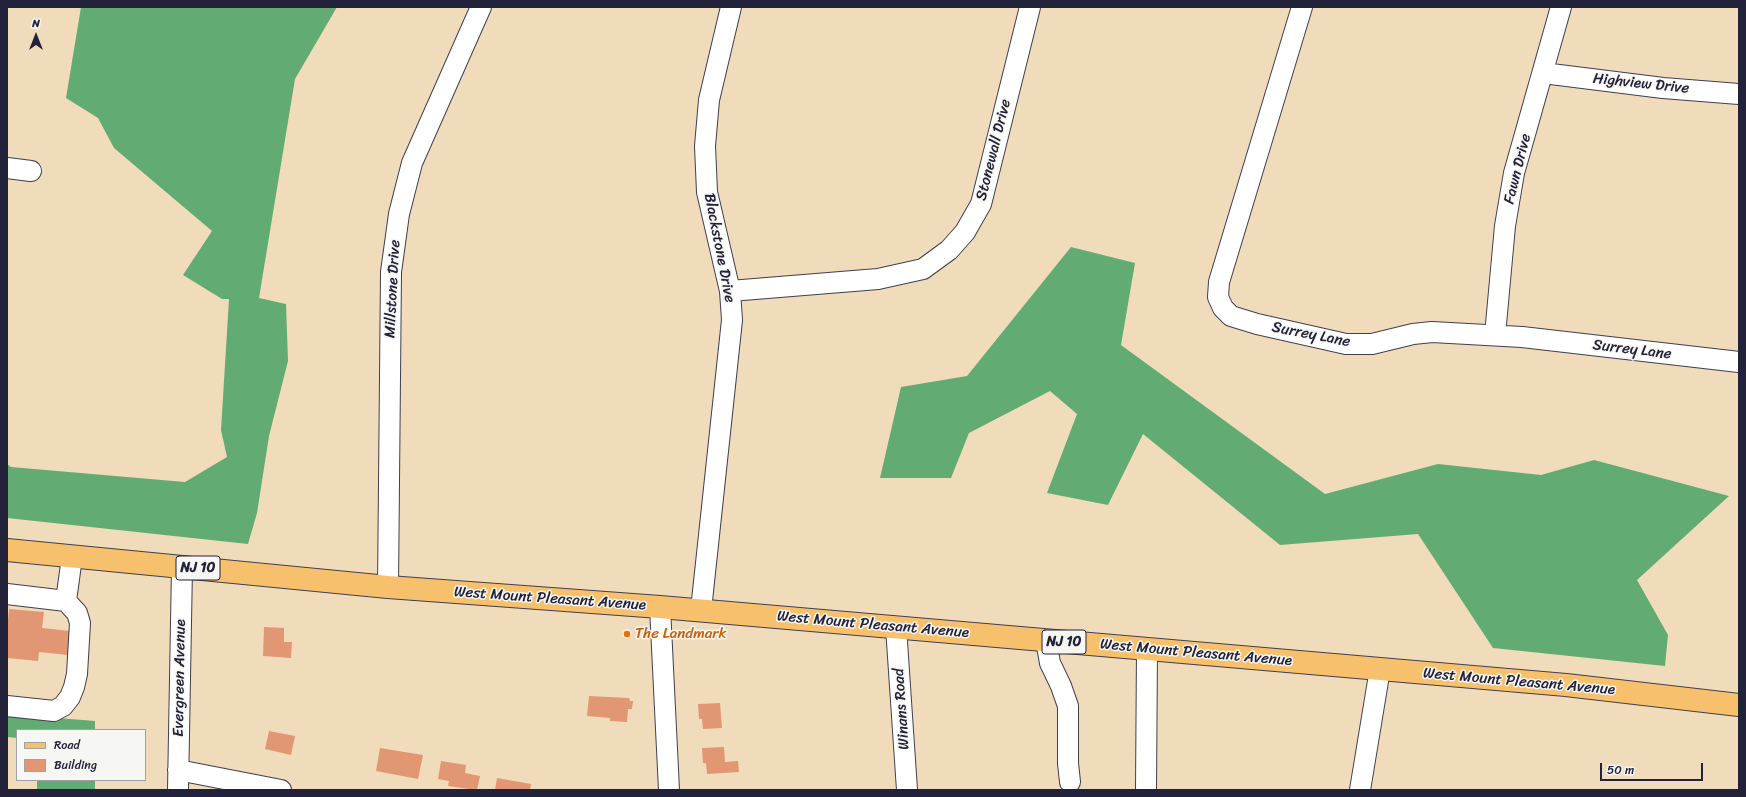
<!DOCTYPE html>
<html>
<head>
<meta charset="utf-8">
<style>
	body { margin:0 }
	#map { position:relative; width:1746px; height:797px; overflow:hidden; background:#f0dcbb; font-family:Sriracha,sans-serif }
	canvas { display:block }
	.frame { position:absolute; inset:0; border:8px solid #22223b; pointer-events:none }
	.legend { position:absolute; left:16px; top:729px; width:130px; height:52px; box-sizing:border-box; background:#f6f6f2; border:1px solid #a1a1a9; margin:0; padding:5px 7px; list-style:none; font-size:12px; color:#22223b }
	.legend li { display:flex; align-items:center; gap:8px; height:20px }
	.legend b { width:20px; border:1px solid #a1a1a9 }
	.north { position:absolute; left:16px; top:16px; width:40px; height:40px; -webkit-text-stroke:3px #f6f6f2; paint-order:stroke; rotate:0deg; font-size:11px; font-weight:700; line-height:16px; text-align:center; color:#22223b }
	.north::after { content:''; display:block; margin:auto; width:14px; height:18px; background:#22223b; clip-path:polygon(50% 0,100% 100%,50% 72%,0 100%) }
	.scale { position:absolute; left:1600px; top:763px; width:103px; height:18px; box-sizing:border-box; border:2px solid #22223b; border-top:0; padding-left:5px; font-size:12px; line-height:14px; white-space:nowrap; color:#22223b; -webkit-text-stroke:3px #f6f6f2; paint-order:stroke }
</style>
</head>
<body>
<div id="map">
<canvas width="1746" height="797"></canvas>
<div class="frame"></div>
<ul class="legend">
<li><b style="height:5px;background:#f7c06c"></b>Road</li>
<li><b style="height:11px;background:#e19773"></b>Building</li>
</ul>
<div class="north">N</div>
<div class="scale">50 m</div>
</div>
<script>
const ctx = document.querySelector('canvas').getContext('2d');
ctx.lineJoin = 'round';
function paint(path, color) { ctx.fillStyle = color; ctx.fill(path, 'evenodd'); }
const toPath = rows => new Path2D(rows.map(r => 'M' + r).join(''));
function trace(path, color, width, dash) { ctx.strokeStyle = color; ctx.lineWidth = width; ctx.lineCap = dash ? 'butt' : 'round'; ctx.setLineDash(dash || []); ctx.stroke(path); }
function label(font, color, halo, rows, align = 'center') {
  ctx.font = font + ' Sriracha,sans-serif'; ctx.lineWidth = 3; ctx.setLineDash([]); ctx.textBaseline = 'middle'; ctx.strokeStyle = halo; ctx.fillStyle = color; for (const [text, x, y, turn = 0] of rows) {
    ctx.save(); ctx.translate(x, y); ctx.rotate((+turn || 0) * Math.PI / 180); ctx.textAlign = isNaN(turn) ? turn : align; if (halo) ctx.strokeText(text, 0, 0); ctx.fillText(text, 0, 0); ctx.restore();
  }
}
paint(toPath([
	[81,7,337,7,295,79,259,298,286,304,288,361,269,436,257,513,248,544,7,518,7,464,11,467,185,482,227,457,221,430,229,299,222,299,183,275,212,231,114,148,98,118,66,98],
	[1071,247,1135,263,1121,345,1325,494,1438,464,1541,475,1594,460,1729,496,1637,580,1668,635,1665,666,1493,648,1418,534,1280,545,1143,434,1108,505,1047,493,1077,414,1050,391,969,433,951,478,880,478,901,387,967,376],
	[7,714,95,721,95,730,17,730,17,738,7,737],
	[37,780,95,780,95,790,37,790]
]), '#62ac73');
paint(toPath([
	[9,609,44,612,42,628,70,631,68,655,39,652,38,661,7,658,7,631],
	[264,627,284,628,284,642,292,642,291,658,263,656],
	[589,696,629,698,630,701,633,701,632,709,628,709,627,722,610,721,610,718,587,716],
	[720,703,722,728,703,729,702,719,699,719,698,704],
	[269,731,295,736,291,755,265,749],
	[724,747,725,762,738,761,739,772,707,774,706,763,703,763,702,748],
	[380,748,423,755,418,779,376,771],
	[441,761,466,765,465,773,480,776,477,790,448,786,449,781,438,779],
	[497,778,531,784,530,790,495,790]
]), '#e19773');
const minor = toPath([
	[1302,7,1219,282,1218,297,1223,308,1231,316,1257,324,1346,344,1372,344,1413,334,1432,332,1522,337,1739,362],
	[1543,73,1663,88,1739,94],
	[7,168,31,171],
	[730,291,878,279,923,269,949,250,965,232,981,204,1030,7],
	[1495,335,1505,226,1514,173,1561,7],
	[388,587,391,272,399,214,412,163,481,7],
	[7,594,66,601,77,613,80,623,77,674,74,687,70,697,63,706,54,711,7,706],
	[66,601,72,557],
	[660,607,669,790],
	[701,610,732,320,730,291,707,192,705,146,709,100,731,7],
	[896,627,907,790],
	[1046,640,1050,663,1061,686,1068,706,1068,763,1070,782],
	[178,770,281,790],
	[178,790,182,567],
	[1146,790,1147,649],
	[1360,790,1380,669]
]);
const major = toPath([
	[7,550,388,587,660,607,1566,685,1739,705]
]);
trace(minor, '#413e4e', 22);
trace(major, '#413e4e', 24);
trace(minor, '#fff', 20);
trace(major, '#f7c06c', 22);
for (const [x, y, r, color] of [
	[627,634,4,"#e8710a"]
]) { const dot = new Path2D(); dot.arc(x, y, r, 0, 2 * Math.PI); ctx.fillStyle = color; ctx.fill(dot); trace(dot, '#f6f6f2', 1.5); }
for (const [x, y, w] of [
	[198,568,44],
	[1064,642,44]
]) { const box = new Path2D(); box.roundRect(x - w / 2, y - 12, w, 24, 3); ctx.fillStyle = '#f6f6f2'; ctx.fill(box); trace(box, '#22223b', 1); }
label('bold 14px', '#22223b', null, [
	["NJ 10",198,568],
	["NJ 10",1064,642]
]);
label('15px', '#22223b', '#f6f6f2', [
	["Highview Drive",1641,84,6],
	["Stonewall Drive",994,150,-76],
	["Fawn Drive",1518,169,-76],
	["Blackstone Drive",719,248,79],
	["Millstone Drive",393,289,-87],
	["Surrey Lane",1311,335,11],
	["Surrey Lane",1632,350,7],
	["West Mount Pleasant Avenue",550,599,4],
	["West Mount Pleasant Avenue",873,625,5],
	["West Mount Pleasant Avenue",1196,653,5],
	["Evergreen Avenue",180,678,-89],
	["West Mount Pleasant Avenue",1519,682,5],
	["Winans Road",902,709,-94]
]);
label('15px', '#c56008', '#f6f6f2', [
	["The Landmark",635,634]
], 'left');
</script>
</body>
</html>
